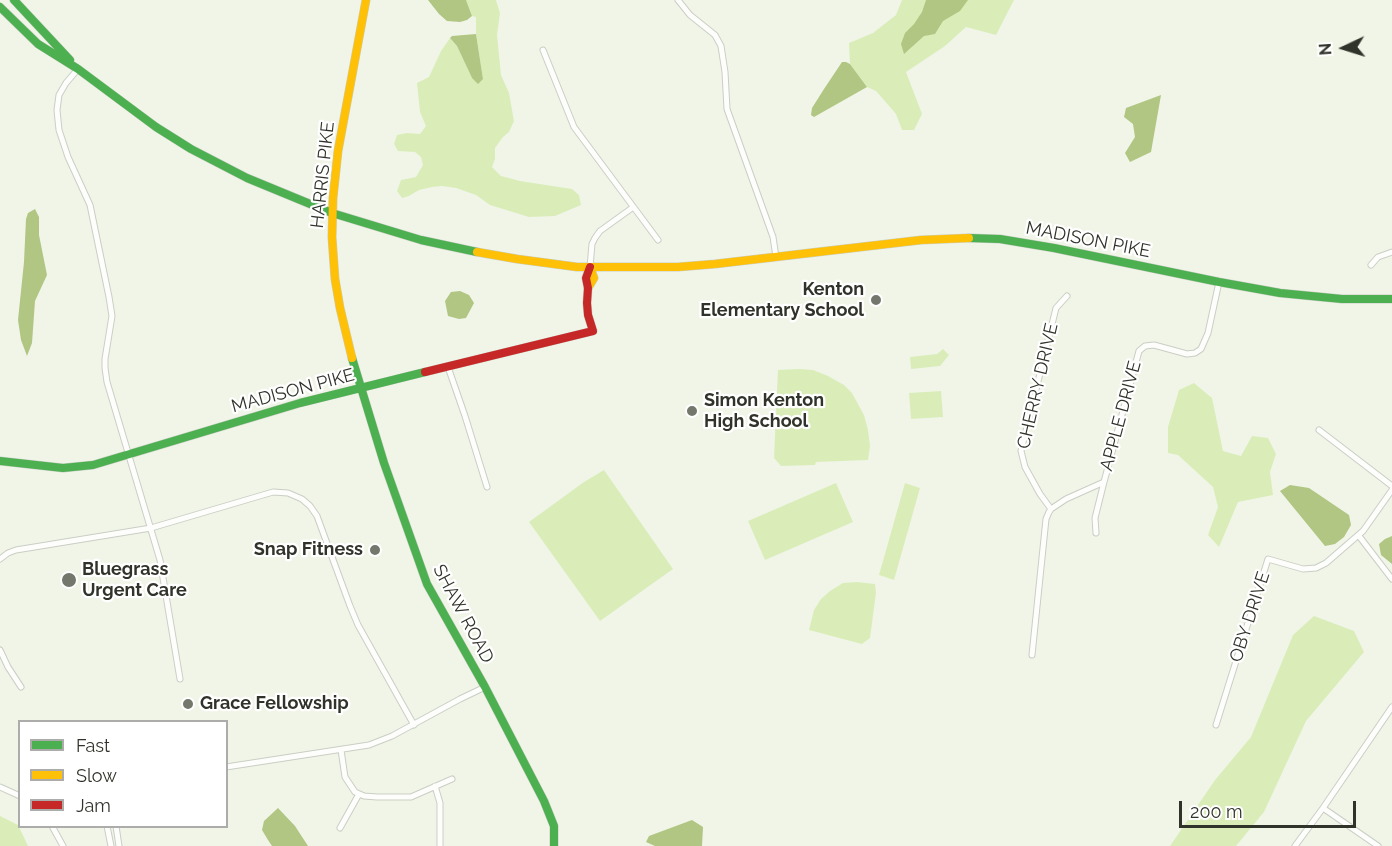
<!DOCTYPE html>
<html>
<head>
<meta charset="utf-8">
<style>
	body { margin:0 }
	#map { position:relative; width:1392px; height:846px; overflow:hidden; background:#f0f5e8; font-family:Raleway,sans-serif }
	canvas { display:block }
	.legend { position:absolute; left:18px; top:720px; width:210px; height:108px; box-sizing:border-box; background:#fff; border:2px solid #acadaa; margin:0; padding:8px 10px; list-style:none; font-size:18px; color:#30332a }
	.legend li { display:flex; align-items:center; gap:12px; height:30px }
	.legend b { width:30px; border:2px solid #acadaa }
	.north { position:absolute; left:1314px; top:18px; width:60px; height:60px; -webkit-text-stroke:4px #fff; paint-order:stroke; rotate:266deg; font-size:16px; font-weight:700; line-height:24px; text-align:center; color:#30332a }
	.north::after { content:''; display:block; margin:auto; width:21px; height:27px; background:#30332a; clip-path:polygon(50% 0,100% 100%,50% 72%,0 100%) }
	.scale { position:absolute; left:1179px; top:801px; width:177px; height:27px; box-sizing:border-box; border:3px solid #30332a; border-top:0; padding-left:8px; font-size:18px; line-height:21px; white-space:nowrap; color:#30332a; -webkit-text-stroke:4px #fff; paint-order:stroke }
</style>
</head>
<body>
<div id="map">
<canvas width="1392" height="846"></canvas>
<ul class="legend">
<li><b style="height:8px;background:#4caf50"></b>Fast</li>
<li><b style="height:8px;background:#ffc107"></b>Slow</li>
<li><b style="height:8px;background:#c62828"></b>Jam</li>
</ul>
<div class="north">N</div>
<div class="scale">200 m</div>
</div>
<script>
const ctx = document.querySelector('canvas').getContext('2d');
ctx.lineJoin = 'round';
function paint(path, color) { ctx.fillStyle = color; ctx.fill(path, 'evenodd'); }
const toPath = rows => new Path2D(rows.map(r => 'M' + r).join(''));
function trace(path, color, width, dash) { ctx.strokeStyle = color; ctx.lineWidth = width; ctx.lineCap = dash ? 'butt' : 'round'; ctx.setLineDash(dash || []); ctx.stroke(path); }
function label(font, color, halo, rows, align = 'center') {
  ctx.font = font + ' Raleway,sans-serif'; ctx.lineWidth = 4.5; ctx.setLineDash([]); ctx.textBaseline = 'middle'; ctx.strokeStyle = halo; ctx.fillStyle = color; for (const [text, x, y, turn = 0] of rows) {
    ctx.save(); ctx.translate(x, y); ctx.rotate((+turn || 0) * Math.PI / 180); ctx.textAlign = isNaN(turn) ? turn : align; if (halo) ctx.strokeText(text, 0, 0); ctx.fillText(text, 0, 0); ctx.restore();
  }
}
paint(toPath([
	[466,0,496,0,500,13,497,35,501,75,509,93,514,121,509,132,503,137,495,148,495,159,492,167,501,176,520,181,572,189,579,195,581,205,555,216,529,217,490,205,476,195,456,188,442,186,432,187,419,190,409,196,402,198,397,191,401,180,416,177,423,165,421,157,415,152,398,151,394,144,397,135,407,133,420,134,426,126,420,112,417,83,429,77,441,51,450,38,457,46,472,78,483,79,476,34,476,17,472,16],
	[902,0,1014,0,996,35,966,27,945,46,906,72,922,114,914,130,902,130,896,114,876,91,867,87,850,64,849,43,873,33,896,15],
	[943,349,949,355,940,366,911,369,910,357,937,354],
	[800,369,813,370,828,376,844,385,852,393,864,415,868,430,870,446,868,460,816,462,815,465,781,466,774,458,778,370],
	[1194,383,1212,398,1223,451,1241,456,1252,436,1268,438,1276,454,1270,472,1273,495,1238,502,1219,547,1208,535,1218,507,1213,487,1178,455,1168,453,1168,427,1179,390],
	[941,391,943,417,911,419,909,393],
	[604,470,673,569,600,621,529,522,584,482],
	[836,483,853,522,765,560,748,521],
	[905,483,920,488,894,580,879,575],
	[857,582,875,584,876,593,870,638,862,644,809,630,814,610,821,599,830,591,843,583],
	[1314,616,1354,631,1364,652,1306,721,1264,812,1236,846,1170,846,1215,780,1251,737,1293,635],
	[0,816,18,825,28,846,0,846]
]), '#daedb9');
paint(toPath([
	[428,0,466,0,472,16,467,20,460,22,447,21,439,14],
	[926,0,968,0,960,11,943,21,935,34,924,36,904,54,901,44,905,33,914,24,922,12],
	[476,34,483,79,478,84,472,78,457,46,450,38,452,36],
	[842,62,846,62,850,64,867,87,814,117,811,115,812,108,824,89],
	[1161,95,1151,152,1130,162,1125,153,1135,137,1133,124,1124,117,1126,108],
	[35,209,39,217,39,235,47,275,35,301,32,343,27,356,21,340,18,320,24,262,26,219,28,213],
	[460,291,469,295,474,303,466,318,459,319,448,316,445,301,451,292],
	[1290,485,1309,488,1349,515,1351,525,1344,537,1335,544,1325,546,1280,491],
	[1392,536,1392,564,1381,555,1379,544,1385,539],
	[278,808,295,826,308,846,272,846,268,840,262,830,264,821],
	[692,820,703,827,702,846,655,846,646,842,649,836]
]), '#b0c682');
const street = toPath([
	[678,0,690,15,715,35,721,46,725,72,727,109,773,237,776,257],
	[543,50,574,127,658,240],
	[78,69,66,83,59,95,57,110,59,130,68,157,90,205,109,297,112,316,105,359,105,368,107,382,160,560,180,679],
	[1371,265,1378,257,1392,252],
	[590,267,592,244,595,238,600,231,632,208],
	[448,367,465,416,487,487],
	[1319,430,1392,486],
	[1051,509,1040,494,1025,467,1021,451,1056,308,1067,296],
	[1096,533,1095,518,1104,482],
	[1359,536,1392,579],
	[0,559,8,553,16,550,151,528,273,492,288,493,302,499,310,506,317,516,350,606,358,625,414,725],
	[0,650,8,667,21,687],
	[1032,655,1046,519,1049,512,1051,509,1066,499,1104,482,1139,351,1145,346,1154,345,1187,354,1195,353,1201,349,1208,333,1219,282],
	[1216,725,1268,559,1303,569,1316,568,1326,563,1363,531,1392,490],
	[341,750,345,777,355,792,364,796,377,797,411,797,452,779],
	[226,767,369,745,392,736,460,699,485,687],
	[435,786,440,803,440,846],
	[0,787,20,796],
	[1323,808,1378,846],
	[52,826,63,846],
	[107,826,111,846],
	[116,826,119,846],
	[340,828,359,794],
	[1295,846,1323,808,1392,707]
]);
const fast = toPath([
	[14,0,70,60],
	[0,7,38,44,78,69,156,127,191,149,247,178,332,213,421,240,477,252],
	[969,238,1000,239,1054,248,1219,282,1280,293,1342,299,1392,299],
	[352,358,384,463,427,584,485,687,544,801,554,826,554,846],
	[0,461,63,468,93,465,300,403,425,372]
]);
const slow = toPath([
	[477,252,517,259,577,267,678,267,715,264,921,240,969,238],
	[588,288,594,278,590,267],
	[352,358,340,308,335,279,332,237,333,198,338,151,366,0]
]);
const jam = toPath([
	[425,372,593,331,588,315,587,303,588,288,586,278,590,267]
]);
trace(street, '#cacec4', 7);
trace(fast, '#cacec4', 9);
trace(slow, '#cacec4', 9);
trace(jam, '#cacec4', 9);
trace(street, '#fdfefc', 5);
trace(fast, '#4caf50', 8);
trace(slow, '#ffc107', 8);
trace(jam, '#c62828', 8);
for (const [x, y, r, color] of [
	[876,300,6,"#73776c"],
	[692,411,6,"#73776c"],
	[375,550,6,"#73776c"],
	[69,580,8,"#73776c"],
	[188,704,6,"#73776c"]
]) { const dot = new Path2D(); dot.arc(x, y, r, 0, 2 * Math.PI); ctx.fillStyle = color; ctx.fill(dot); trace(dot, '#fff', 2); }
label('18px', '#30332a', '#fff', [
	["HARRIS PIKE",323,175,-84],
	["MADISON PIKE",1088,240,11],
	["CHERRY DRIVE",1038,386,-77],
	["MADISON PIKE",293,391,-15],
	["APPLE DRIVE",1121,416,-75],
	["SHAW ROAD",463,614,62],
	["OBY DRIVE",1250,617,-72]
]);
label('bold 18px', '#30332a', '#fff', [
	["Kenton",864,290,"right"],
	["Elementary School",864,311,"right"],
	["Simon Kenton",704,401],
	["High School",704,422],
	["Snap Fitness",363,550,"right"],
	["Bluegrass",82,570],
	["Urgent Care",82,591],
	["Grace Fellowship",200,704]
], 'left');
</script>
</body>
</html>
